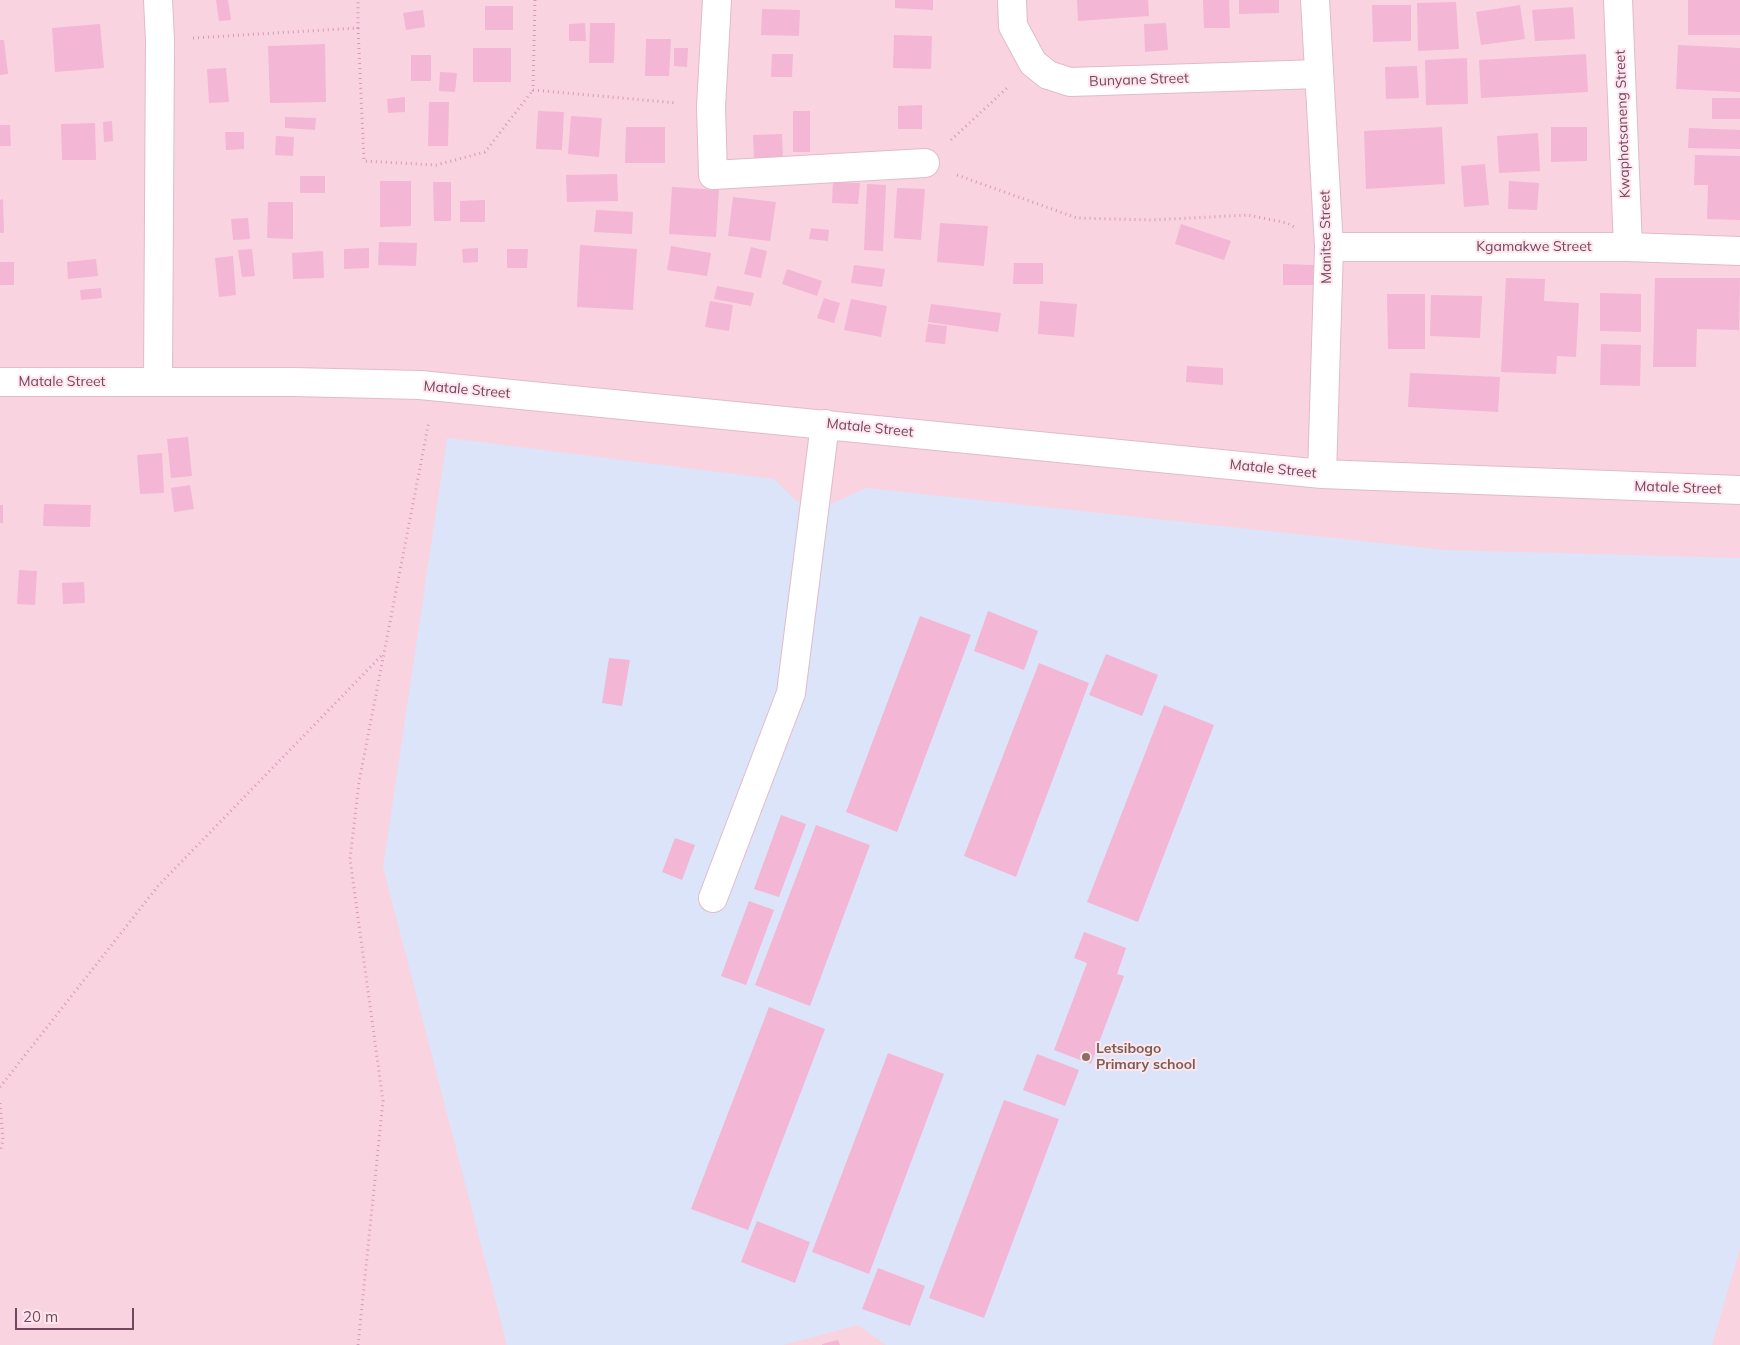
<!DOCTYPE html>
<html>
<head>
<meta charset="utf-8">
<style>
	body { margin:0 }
	#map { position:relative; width:1740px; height:1345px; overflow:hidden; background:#fddfe8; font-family:Mulish,sans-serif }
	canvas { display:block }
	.scale { position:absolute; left:15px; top:1308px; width:119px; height:22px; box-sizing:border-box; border:2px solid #74465f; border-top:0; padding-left:6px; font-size:15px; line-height:18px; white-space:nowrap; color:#74465f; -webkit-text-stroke:4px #ffe6ed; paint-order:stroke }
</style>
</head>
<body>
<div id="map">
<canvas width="1740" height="1345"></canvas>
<div class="scale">20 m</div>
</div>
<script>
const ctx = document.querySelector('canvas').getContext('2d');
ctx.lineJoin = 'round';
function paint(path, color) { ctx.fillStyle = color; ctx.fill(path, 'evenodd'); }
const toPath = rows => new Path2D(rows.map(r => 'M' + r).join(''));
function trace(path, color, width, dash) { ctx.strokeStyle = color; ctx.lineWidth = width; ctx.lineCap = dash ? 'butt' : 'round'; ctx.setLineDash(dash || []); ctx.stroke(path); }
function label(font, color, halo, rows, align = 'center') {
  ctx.font = font + ' Mulish,sans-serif'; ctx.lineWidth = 4; ctx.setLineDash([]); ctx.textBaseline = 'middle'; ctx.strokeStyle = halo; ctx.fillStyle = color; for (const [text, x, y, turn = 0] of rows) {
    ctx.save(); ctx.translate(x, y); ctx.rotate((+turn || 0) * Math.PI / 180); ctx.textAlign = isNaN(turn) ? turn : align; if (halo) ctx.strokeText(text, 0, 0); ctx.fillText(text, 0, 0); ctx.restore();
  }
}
paint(toPath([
	[0,0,1740,0,1740,1345,0,1345]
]), '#fad3e0');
paint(toPath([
	[447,438,774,479,796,501,815,503,831,504,866,488,1446,550,1740,558,1740,1248,1712,1345,886,1345,858,1325,783,1345,507,1345,383,867]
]), '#dce4f9');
paint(toPath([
	[216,0,228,0,231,20,219,21],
	[895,0,933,0,933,10,895,8],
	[1077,0,1148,0,1149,16,1078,21],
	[1203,0,1229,0,1230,28,1204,28],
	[1239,0,1279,0,1279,13,1239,14],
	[1688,0,1740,0,1740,35,1688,35],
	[1456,2,1459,49,1418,51,1417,3],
	[1372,5,1411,5,1411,41,1373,42],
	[1520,5,1525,39,1481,45,1476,12],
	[485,6,513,6,513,30,485,30],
	[1573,7,1575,39,1535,41,1532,10],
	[762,9,800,10,799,36,761,35],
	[423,10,425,27,406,30,403,13],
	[585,23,586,41,569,41,569,24],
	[590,23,615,23,614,63,589,63],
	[1166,23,1168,50,1145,52,1144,24],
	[100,24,104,68,55,72,52,28],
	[894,35,932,36,931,69,893,68],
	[646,39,671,39,669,76,645,76],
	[0,40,4,40,8,74,0,75],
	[325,44,326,102,270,103,268,46],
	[1678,45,1740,48,1740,92,1676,89],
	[473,48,511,48,511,82,473,82],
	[674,48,688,48,687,67,674,66],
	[772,54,793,54,792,77,771,77],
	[1586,54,1588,92,1481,98,1479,60],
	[411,55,431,55,431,81,411,81],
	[1467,58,1468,104,1426,105,1425,60],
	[1417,66,1419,98,1386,99,1385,67],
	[226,68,229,102,209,103,207,69],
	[440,72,457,73,455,92,439,91],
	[405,97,405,112,388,113,387,99],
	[1712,98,1740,98,1740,119,1712,119],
	[429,102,449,102,448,146,428,146],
	[922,105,922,129,898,129,898,106],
	[538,111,564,112,562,150,536,149],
	[793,111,810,111,810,152,793,152],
	[571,116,602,118,599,157,568,154],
	[285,117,316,118,315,130,285,128],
	[112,121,113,141,104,142,103,122],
	[95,123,96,160,62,160,61,124],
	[0,125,10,125,11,146,0,146],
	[626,127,665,127,665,163,625,163],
	[1442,127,1445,184,1366,189,1364,131],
	[1551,127,1587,127,1587,161,1551,162],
	[1689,128,1740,130,1740,149,1688,148],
	[225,132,244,132,244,149,226,150],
	[1538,133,1540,171,1499,173,1497,136],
	[782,134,783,158,754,160,753,135],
	[276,136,294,137,293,156,275,155],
	[1695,155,1740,156,1740,220,1707,219,1708,185,1694,185],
	[1485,164,1489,205,1464,207,1461,166],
	[617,174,618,201,567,202,566,175],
	[300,176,325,176,325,193,300,193],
	[380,181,411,181,411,226,380,227],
	[1509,181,1539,183,1537,210,1508,209],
	[433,182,451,182,451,221,434,221],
	[833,182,860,183,858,204,832,203],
	[867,184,886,185,883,251,864,250],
	[672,187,719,190,716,237,669,234],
	[897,188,925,189,921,240,894,238],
	[733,197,776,202,770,241,728,236],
	[3,199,4,233,0,233,0,200],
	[485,200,485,222,460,222,460,201],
	[268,202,293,202,293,239,267,238],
	[596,210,633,212,632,234,594,232],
	[248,218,250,239,233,240,231,219],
	[940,223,988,226,984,266,937,262],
	[1181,224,1231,241,1224,260,1175,244],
	[811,228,829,230,828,241,809,239],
	[379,242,417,243,416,266,378,265],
	[580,245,637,249,633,310,577,307],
	[671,246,711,253,707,276,667,270],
	[751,247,767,251,761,278,744,274],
	[369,248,369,268,344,269,344,249],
	[478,248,478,262,463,263,462,249],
	[252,249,255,276,242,277,238,250],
	[507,249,528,249,527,268,507,268],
	[323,251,324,278,293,279,292,253],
	[233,256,236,295,219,297,215,258],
	[96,259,98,276,68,279,67,262],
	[0,262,14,262,14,285,0,285],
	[1014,263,1043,263,1043,284,1013,284],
	[1283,264,1314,265,1313,285,1283,285],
	[854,265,885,269,882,287,851,283],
	[787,269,822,281,817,296,782,284],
	[1506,278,1545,279,1544,301,1579,303,1576,357,1557,356,1556,374,1501,372],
	[1655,278,1740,278,1739,330,1697,329,1696,367,1653,367],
	[717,286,754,293,751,306,714,299],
	[101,288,102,298,81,300,80,290],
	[1600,293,1641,294,1641,332,1600,331],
	[1387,294,1425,294,1425,349,1388,349],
	[1431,295,1482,296,1480,338,1430,336],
	[824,298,840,303,834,323,817,318],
	[851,299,887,306,881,337,844,330],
	[710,301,733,305,729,331,705,327],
	[1040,301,1077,304,1074,337,1038,334],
	[931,304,1001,313,998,332,928,322],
	[928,324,947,326,945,344,925,342],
	[1601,344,1641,345,1640,386,1600,385],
	[1187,366,1223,368,1223,385,1186,382],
	[1410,373,1500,377,1498,412,1408,407],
	[188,437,192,476,171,478,167,439],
	[162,453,164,493,140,494,137,455],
	[190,485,194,509,174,512,171,488],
	[44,504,91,505,90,527,43,526],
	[0,505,3,505,3,523,0,523],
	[19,570,37,571,35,605,17,604],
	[84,582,85,603,63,604,62,583],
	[988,611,1038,631,1024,670,974,651],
	[920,616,971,635,897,832,846,812],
	[1106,654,1158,675,1142,716,1089,695],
	[609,658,630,660,622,706,602,703],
	[1039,663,1089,683,1016,877,964,856],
	[1164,705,1214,725,1138,922,1087,902],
	[781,815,806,824,779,897,754,889],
	[816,825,870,845,810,1006,755,985],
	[675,838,695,845,682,880,662,872],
	[749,901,774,910,746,985,721,976],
	[1084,932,1126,948,1117,974,1124,976,1091,1064,1054,1050,1087,963,1074,958],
	[769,1007,825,1029,748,1230,691,1209],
	[888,1053,944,1074,869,1274,812,1252],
	[1037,1054,1079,1070,1065,1106,1023,1090],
	[1004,1100,1059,1119,984,1318,929,1298],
	[757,1221,810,1242,795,1283,741,1262],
	[878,1268,925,1286,910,1326,862,1309],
	[838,1340,840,1345,822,1345,822,1344]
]), '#f3b6d5');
const minor = toPath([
	[717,0,711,107,713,175,925,163],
	[1012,0,1013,26,1033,63,1048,75,1070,82,1319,74],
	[1315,0,1329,247,1322,474],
	[1618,0,1628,247],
	[1329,247,1628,247,1740,251],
	[0,382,293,382,420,385,1322,474,1740,490],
	[158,382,160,40,158,0],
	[713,898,791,693,825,424]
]);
trace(minor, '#e1bbcb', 30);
trace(toPath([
	[535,0,533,90,677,103],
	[358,28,364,161,436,165,485,152,533,90],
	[193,38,358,28,358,0],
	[951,140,1008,87],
	[957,175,1077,218,1151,220,1248,215,1287,223,1294,227],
	[0,1087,158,886,383,654],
	[0,1103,3,1141,0,1151],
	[358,1345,383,1101,350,859,359,782,429,421]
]), '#d799b9', 3, [1, 4]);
trace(minor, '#fff', 28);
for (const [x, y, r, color] of [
	[1086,1057,5,"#8d6e63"]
]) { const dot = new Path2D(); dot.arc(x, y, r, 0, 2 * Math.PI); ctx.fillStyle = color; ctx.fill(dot); trace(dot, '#ffe6ed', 2); }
label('14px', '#74465f', '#ffe6ed', [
	["Bunyane Street",1139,80,-2],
	["Kwaphotsaneng Street",1623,124,-92],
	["Manitse Street",1326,237,-91],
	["Kgamakwe Street",1534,247],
	["Matale Street",62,382],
	["Matale Street",467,390,5],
	["Matale Street",870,428,6],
	["Matale Street",1273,469,6],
	["Matale Street",1678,488,2]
]);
label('bold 14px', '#785e54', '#ffe6ed', [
	["Letsibogo",1096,1049],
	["Primary school",1096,1065]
], 'left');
</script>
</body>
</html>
